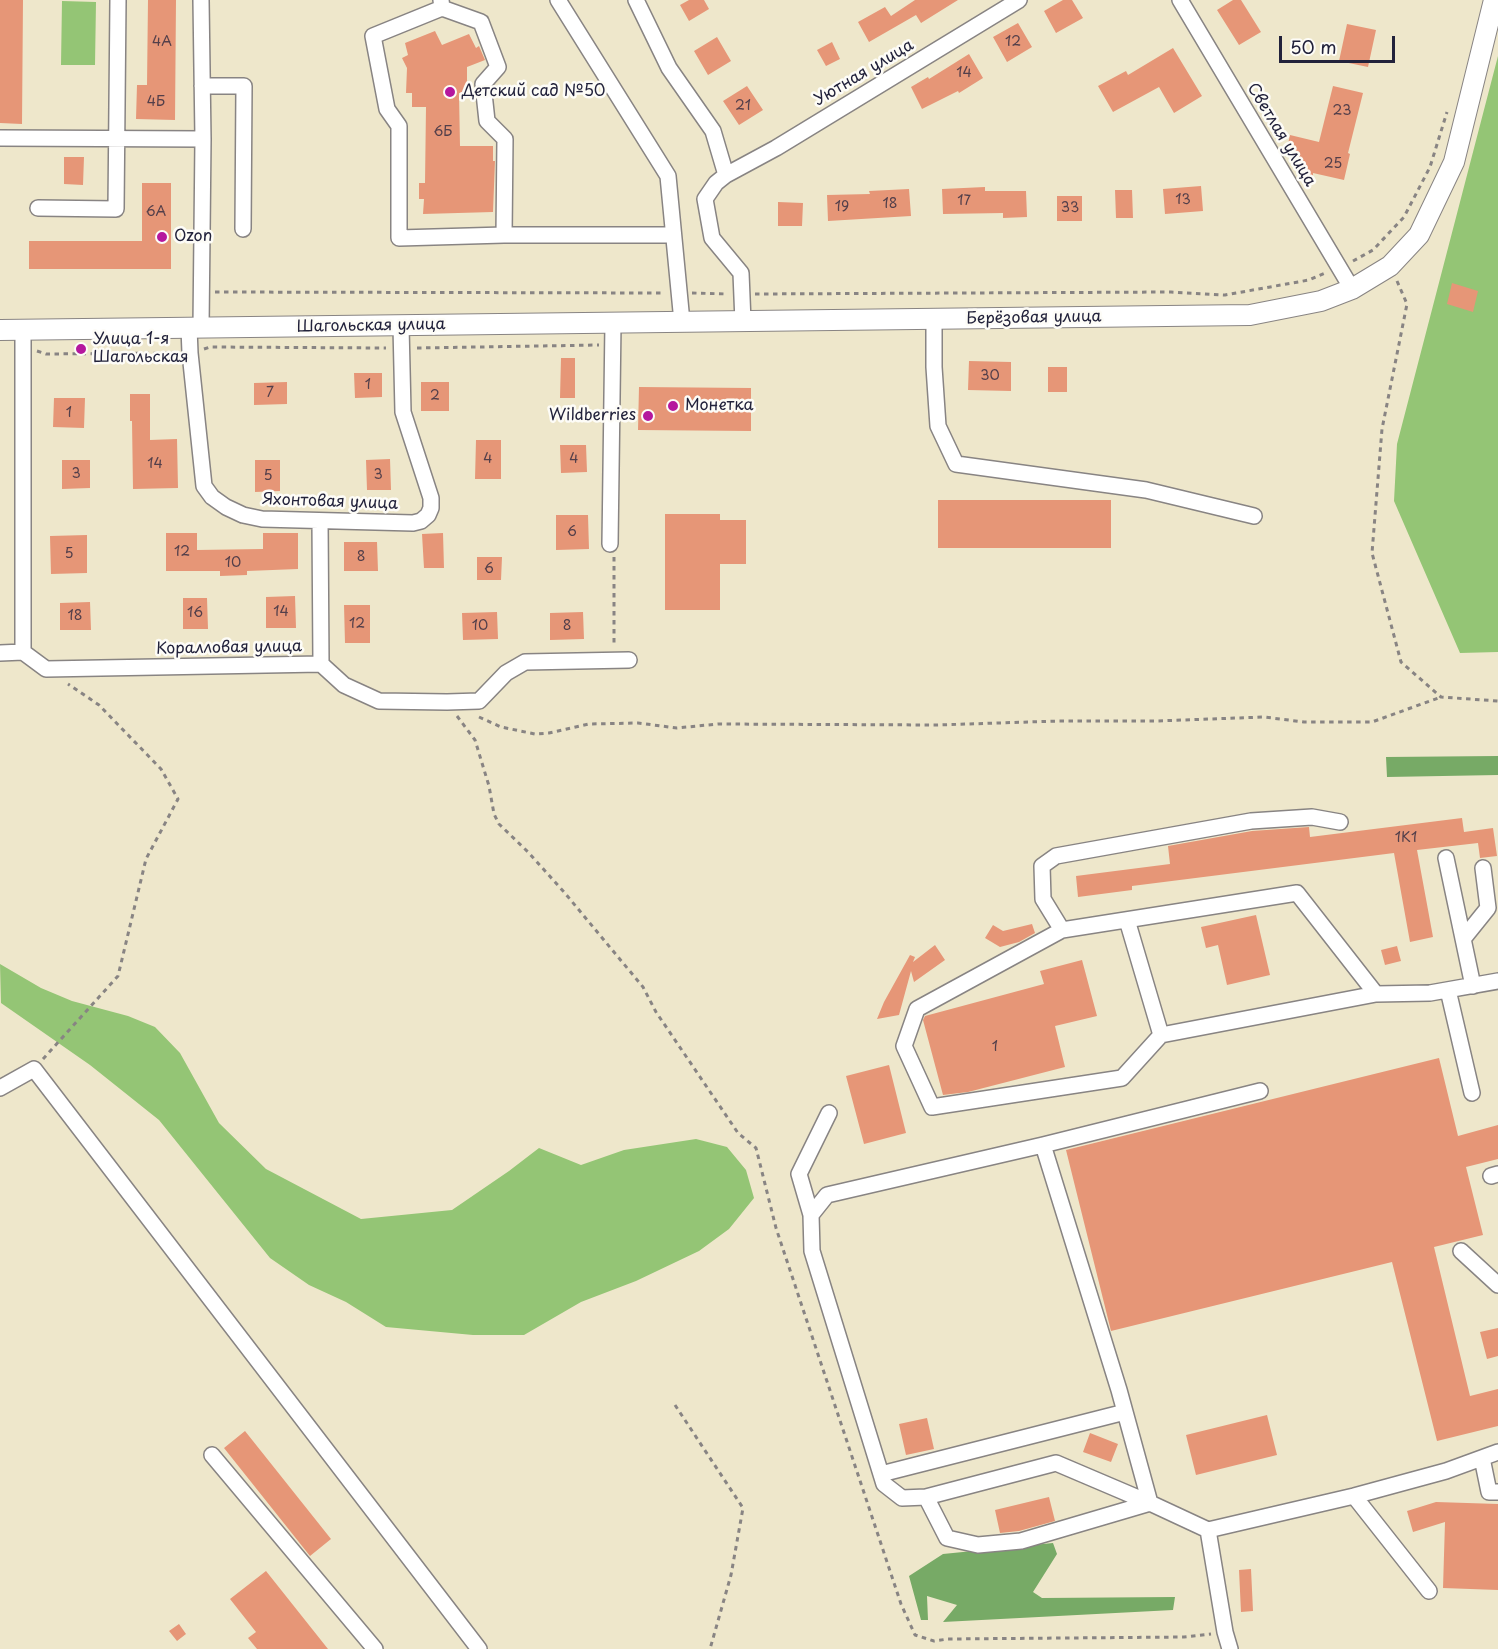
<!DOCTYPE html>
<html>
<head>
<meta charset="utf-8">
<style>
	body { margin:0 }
	#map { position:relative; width:1498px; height:1649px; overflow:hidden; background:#eee7cb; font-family:"Playpen Sans",sans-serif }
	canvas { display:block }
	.scale { position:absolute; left:1279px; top:36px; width:116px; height:27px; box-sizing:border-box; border:3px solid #22223b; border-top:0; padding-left:8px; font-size:18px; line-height:21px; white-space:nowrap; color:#22223b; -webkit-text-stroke:4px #fdfcf7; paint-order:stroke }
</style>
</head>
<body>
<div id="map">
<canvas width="1498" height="1649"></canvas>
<div class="scale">50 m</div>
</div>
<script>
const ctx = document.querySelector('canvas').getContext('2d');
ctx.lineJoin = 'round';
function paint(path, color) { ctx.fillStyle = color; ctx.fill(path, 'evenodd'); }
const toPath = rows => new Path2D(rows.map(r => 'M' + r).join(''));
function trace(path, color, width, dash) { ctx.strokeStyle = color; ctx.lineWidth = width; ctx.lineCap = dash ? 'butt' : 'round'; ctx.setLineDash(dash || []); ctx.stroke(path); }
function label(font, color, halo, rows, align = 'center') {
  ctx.font = font + ' "Playpen Sans",sans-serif'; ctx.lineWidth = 5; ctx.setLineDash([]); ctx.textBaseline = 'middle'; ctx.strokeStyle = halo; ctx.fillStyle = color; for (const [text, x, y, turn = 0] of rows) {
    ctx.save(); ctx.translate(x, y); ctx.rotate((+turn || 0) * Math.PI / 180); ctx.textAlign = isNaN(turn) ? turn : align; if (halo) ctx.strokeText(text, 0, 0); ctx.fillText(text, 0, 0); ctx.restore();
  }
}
paint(toPath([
	[62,1,96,2,95,65,61,65],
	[1498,56,1498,652,1460,653,1394,501,1397,444],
	[0,964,41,988,72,1001,128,1016,155,1027,180,1053,219,1123,266,1169,361,1219,452,1210,509,1171,539,1148,581,1165,624,1150,696,1139,727,1147,746,1170,754,1198,729,1229,699,1251,636,1281,581,1302,524,1335,473,1335,386,1327,346,1302,309,1285,270,1258,159,1120,90,1065,1,1003]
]), '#94c575');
paint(toPath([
	[1498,756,1498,775,1387,777,1386,757],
	[1053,1543,1057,1554,1033,1592,1042,1598,1175,1597,1173,1610,943,1622,957,1605,927,1596,928,1620,921,1620,909,1576,943,1554]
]), '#7a6');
paint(toPath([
	[0,0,23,0,22,124,0,123],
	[148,0,176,0,175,120,136,119,137,85,147,85],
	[689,0,704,0,709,9,689,21,680,5],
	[915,0,958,0,921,23,916,15,869,42,858,22,885,7,891,16],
	[1063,0,1072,0,1083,18,1056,33,1044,11],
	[1233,0,1241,0,1261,32,1239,45,1217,10],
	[1018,23,1032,47,1007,62,993,37],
	[1347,24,1376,30,1368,67,1339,61],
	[435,31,442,45,469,34,476,48,479,46,485,60,467,67,467,92,459,93,460,146,493,146,493,161,495,161,493,212,423,214,424,199,419,199,419,183,425,183,426,107,412,107,412,93,406,93,407,68,402,58,408,55,405,43],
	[717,37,731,61,708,75,694,51],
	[832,42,840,59,826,66,817,50],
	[1173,48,1202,96,1174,113,1159,87,1113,112,1098,86,1126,71,1128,75],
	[969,54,983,78,959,93,958,91,922,109,911,87,928,77,929,79],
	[747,86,763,110,739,125,723,101],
	[1333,86,1363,93,1348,153,1350,154,1344,180,1313,173,1313,177,1301,174,1303,164,1292,162,1295,149,1287,148,1290,135,1319,142],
	[64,157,84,157,83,185,64,184],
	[142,183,171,183,171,269,29,269,29,241,142,241],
	[1201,186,1203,211,1165,214,1163,189],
	[985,187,985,191,1026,191,1027,217,1003,218,1003,213,943,214,942,189],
	[909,189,911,216,828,221,827,195,870,194,869,191],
	[1115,190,1132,190,1133,218,1116,218],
	[1057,196,1082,196,1082,221,1057,221],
	[778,202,803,203,802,226,778,226],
	[1452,283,1478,291,1473,312,1447,304],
	[561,358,575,358,575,398,560,398],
	[969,361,1011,362,1011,391,968,390],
	[1048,367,1067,367,1067,392,1048,392],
	[354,373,382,373,382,397,355,398],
	[287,382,287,404,254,405,254,383],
	[421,382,449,382,449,411,421,411],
	[639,387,751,388,751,431,638,430],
	[130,394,150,394,150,440,177,439,178,488,133,489,132,421,130,421],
	[54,398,85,398,84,428,53,427],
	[476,440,501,440,501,479,475,479],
	[560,445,586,445,587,472,561,473],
	[390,459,391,490,367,490,366,460],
	[62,460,90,460,90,488,62,489],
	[255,460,280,460,280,491,255,492],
	[938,500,1111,500,1111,548,938,548],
	[665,514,720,514,720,520,746,520,746,564,720,564,720,610,665,610],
	[556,515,588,515,589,549,556,550],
	[166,533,197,533,197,550,263,549,263,533,298,533,298,569,247,571,247,575,220,576,220,571,166,571],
	[443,533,444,568,424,568,422,534],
	[87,535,87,573,51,574,50,536],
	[344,542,377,542,378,571,344,571],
	[477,557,502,557,501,580,477,580],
	[295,596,296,628,266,628,266,597],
	[183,598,207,598,208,629,183,629],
	[90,602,91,630,60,630,60,603],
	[344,605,370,605,370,643,345,643],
	[497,612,498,639,463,640,462,613],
	[583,612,584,639,550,640,550,613],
	[1462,818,1464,832,1493,828,1497,856,1480,858,1478,843,1417,850,1433,937,1410,942,1394,853,1132,886,1132,890,1078,897,1076,876,1170,864,1168,846,1252,831,1309,827,1310,837],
	[1256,915,1270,975,1227,985,1218,945,1206,948,1201,927],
	[1032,924,1035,933,1019,942,1000,947,985,938,993,925,1003,931],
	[935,945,945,960,914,982,911,971,899,1015,877,1019,884,1002,910,955,915,957,913,962],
	[1397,946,1401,961,1385,965,1381,950],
	[1082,960,1097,1016,1055,1026,1065,1067,968,1092,943,1095,923,1020,925,1016,1044,984,1040,971],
	[1439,1058,1458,1136,1498,1125,1498,1159,1466,1167,1483,1235,1434,1247,1470,1396,1498,1389,1498,1426,1437,1441,1392,1262,1111,1331,1066,1150],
	[889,1065,906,1133,864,1144,846,1076],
	[1498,1328,1498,1356,1487,1359,1480,1332],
	[1267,1415,1277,1455,1196,1475,1186,1435],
	[927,1418,934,1449,906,1455,899,1424],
	[245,1431,331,1539,310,1556,224,1448],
	[1090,1433,1118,1444,1111,1462,1083,1452],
	[1049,1497,1055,1521,1019,1531,1000,1533,995,1510],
	[1436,1502,1498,1504,1498,1590,1443,1588,1445,1522,1413,1532,1407,1511],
	[1251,1569,1253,1611,1241,1612,1239,1570],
	[266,1571,328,1649,257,1649,248,1638,256,1632,230,1599],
	[179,1624,186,1634,177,1641,169,1631]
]), '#e69677');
const minor = toPath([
	[441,0,442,8,481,22,498,67,483,84,487,121,505,139,504,235],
	[558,0,668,176,682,322],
	[636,0,669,68,713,131,726,175,716,183,705,199,712,238,741,273,743,322],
	[1180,0,1352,289],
	[442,8,373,36,387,109,399,126,399,238,504,235,673,235],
	[202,86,244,86,243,229],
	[0,138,203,139],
	[726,175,776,148,1019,0],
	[38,208,116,209,118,0],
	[934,319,934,367,938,426,956,464,1146,490,1254,516],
	[201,327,203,139,201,0],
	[189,328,190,353,204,486,212,497,226,507,243,515,262,519,413,523,421,521,428,515,431,508,431,498,403,412,401,326],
	[23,330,23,652],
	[320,521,321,664],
	[610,544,613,323],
	[23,652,46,669,321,664,344,685,379,701,447,702,479,701,506,673,525,662,629,660],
	[0,653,23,652],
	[1446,858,1473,986],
	[1127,920,1161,1035],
	[1062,930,1043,899,1042,866,1056,856,1251,821,1312,817,1340,822],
	[1463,939,1488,908,1483,868],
	[1448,990,1472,1093],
	[1376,994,1297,893,1062,930,917,1009,904,1046,932,1107,1122,1078,1161,1035,1376,994,1430,993,1498,981],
	[0,1088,34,1069,479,1649],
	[1043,1145,1119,1390,1150,1503,1208,1530,1225,1632,1230,1649],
	[1491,1176,1498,1174],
	[811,1215,799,1174,829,1113],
	[1461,1251,1498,1285],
	[212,1455,375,1649],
	[1482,1458,1489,1492,1498,1492],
	[881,1474,1125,1412],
	[1354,1496,1429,1591],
	[926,1497,947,1538,978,1545,1021,1541,1150,1503],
	[1150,1503,1056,1463,926,1497,902,1498,884,1484,812,1251,811,1215,827,1195,1043,1145,1260,1091],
	[1208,1530,1354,1496,1446,1471,1498,1452]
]);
const major = toPath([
	[0,330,1250,315,1321,301,1352,289,1390,266,1419,235,1454,162,1494,0]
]);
trace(minor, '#888483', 18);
trace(major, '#888483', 22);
trace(toPath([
	[1353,261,1373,250,1404,217,1430,167,1447,112],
	[1397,281,1407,304,1382,429,1372,553,1401,662,1441,697,1498,701],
	[215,292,665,293],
	[692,293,728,294],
	[755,294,1171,292,1225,295,1309,280,1325,273],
	[417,348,599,345],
	[204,349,210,347,386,348],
	[37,351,46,354,177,353],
	[614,557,614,647],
	[457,716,475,740,489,786,494,814,499,824,528,852,564,892,643,987,656,1012,738,1133,756,1148,776,1228,901,1604,915,1635,934,1641,948,1639,1184,1637,1211,1634],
	[479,717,501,727,535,734,549,733,589,724,638,723,677,728,718,724,937,725,1059,721,1157,721,1264,717,1304,722,1372,722,1441,697],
	[43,1059,118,976,146,859,178,799,161,769,99,705,68,684],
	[675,1405,743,1508,731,1575,710,1649]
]), '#888483', 3, [4.5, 4.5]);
trace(minor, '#fff', 15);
trace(major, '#fff', 20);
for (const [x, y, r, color] of [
	[450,92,6,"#b5179e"],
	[162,237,6,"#b5179e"],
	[81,349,6,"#b5179e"],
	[673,406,6,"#b5179e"],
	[648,416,6,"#b5179e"]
]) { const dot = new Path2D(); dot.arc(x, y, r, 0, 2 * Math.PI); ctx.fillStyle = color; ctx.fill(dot); trace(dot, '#fdfcf7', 2); }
label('14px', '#533f4a', null, [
	["4А",162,42],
	["12",1013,42],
	["14",964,73],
	["4Б",156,102],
	["21",743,106],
	["23",1342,111],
	["6Б",443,132],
	["25",1333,164],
	["13",1183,200],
	["17",964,201],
	["18",890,204],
	["19",842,207],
	["33",1070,208],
	["6А",156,212],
	["30",990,376],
	["1",368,385],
	["7",270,393],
	["2",435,396],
	["1",69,413],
	["4",488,459],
	["4",574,459],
	["14",155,464],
	["3",76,474],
	["3",378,475],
	["5",268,476],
	["6",572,532],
	["12",182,552],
	["5",69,554],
	["8",361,557],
	["10",233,563],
	["6",489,569],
	["14",281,612],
	["16",195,613],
	["18",75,616],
	["12",357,624],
	["10",480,626],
	["8",567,626],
	["1К1",1406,838],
	["1",995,1047]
]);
label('16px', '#22223b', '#fdfcf7', [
	["Уютная улица",864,73,-31],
	["Светлая улица",1281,135,59],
	["Берёзовая улица",1034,318,-1],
	["Шагольская улица",371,326,-1],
	["Яхонтовая улица",330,502,2],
	["Коралловая улица",229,648,-1]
]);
label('16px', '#22223b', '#fdfcf7', [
	["Детский сад №50",462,92],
	["Ozon",174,237],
	["Улица 1-я",93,340],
	["Шагольская",93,358],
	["Монетка",685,406],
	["Wildberries",636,416,"right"]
], 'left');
</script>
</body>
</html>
